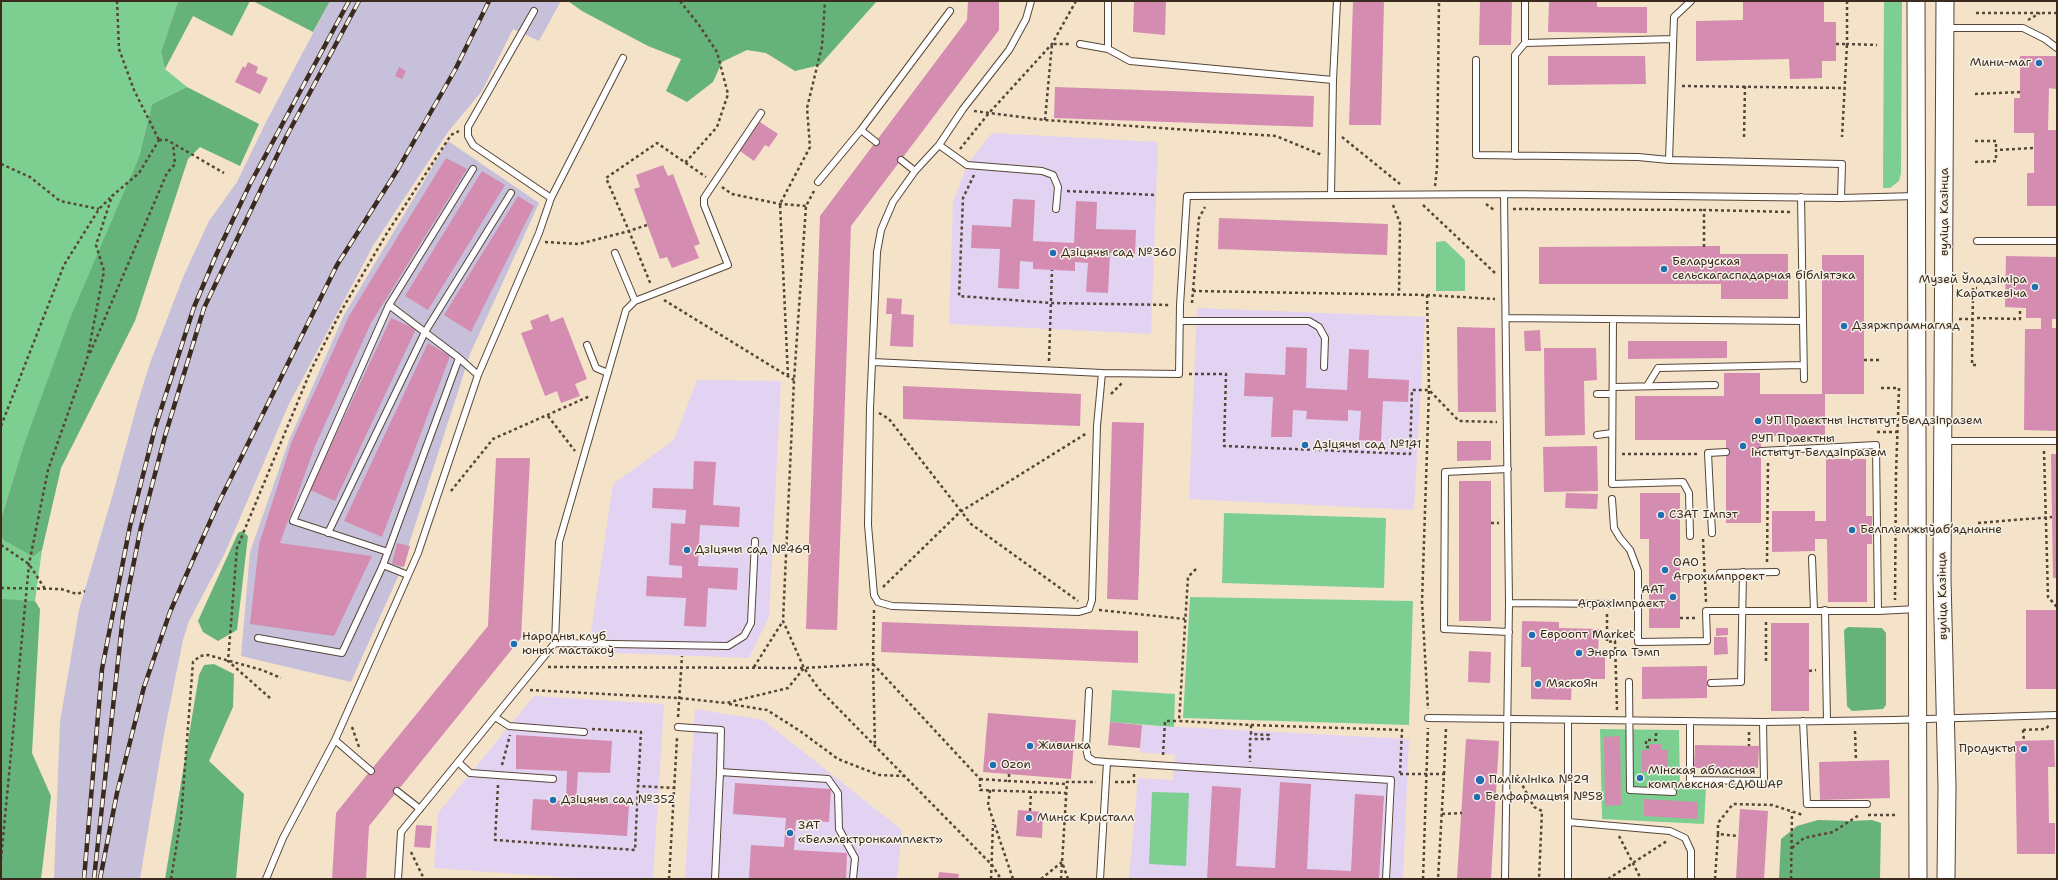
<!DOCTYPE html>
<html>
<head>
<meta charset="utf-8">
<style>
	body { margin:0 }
	#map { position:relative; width:2058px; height:880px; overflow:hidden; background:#f4e2c9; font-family:"Shantell Sans",sans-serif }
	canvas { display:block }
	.frame { position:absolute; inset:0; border:2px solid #3b2a1e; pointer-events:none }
</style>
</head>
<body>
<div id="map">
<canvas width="2058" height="880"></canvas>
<div class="frame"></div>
</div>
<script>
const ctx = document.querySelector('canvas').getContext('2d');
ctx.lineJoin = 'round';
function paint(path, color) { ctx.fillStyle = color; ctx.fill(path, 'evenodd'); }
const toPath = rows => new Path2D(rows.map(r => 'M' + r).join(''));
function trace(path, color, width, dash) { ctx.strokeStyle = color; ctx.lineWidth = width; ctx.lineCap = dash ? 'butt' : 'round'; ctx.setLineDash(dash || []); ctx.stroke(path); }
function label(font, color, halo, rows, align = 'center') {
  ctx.font = font + ' "Shantell Sans",sans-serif'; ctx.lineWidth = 3; ctx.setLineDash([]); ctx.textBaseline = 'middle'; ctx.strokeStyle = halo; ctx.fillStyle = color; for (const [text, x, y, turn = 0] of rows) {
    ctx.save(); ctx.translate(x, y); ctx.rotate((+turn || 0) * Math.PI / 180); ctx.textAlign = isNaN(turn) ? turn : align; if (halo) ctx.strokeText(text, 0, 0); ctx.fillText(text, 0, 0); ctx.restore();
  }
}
paint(toPath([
	[992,133,1158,142,1151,334,949,324,953,202,967,165],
	[1197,308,1425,317,1414,510,1189,499],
	[697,380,781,381,769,617,749,658,588,652,613,484,674,440],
	[534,696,664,704,653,879,586,879,434,868,438,813],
	[695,709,763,720,902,830,897,879,685,879],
	[1142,725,1409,739,1403,879,1129,879,1138,778,1173,780,1175,755,1140,752]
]), '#e3d3f2');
paint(toPath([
	[330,1,561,1,539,41,513,29,482,91,448,132,374,244,288,406,225,553,189,621,183,640,164,734,140,879,54,879,60,722,79,610,114,490,137,405,150,363,184,275,209,221,237,182,266,122],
	[448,141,539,203,470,354,400,572,351,682,241,656,250,552,290,438,344,315]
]), '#c6c0da');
paint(toPath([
	[1,1,178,1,161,52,165,69,187,87,152,104,139,157,22,450,1,519],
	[1884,1,1902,1,1901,173,1899,181,1890,188,1883,188],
	[1445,241,1465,260,1465,291,1436,291,1436,242],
	[1224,513,1386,518,1384,588,1222,583],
	[1,535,3,540,33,557,42,550,35,601,1,600],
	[1190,597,1413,601,1409,725,1183,718],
	[1112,690,1175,694,1174,727,1110,722],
	[1600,729,1679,730,1680,788,1706,788,1704,824,1602,819],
	[1152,792,1189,793,1186,866,1149,864]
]), '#7dcf91');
paint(toPath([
	[178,1,250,1,232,36,193,16,165,69,161,52],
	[253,1,330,1,313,32],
	[568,1,877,1,820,65,795,71,766,53,747,50,722,62,713,82,687,102,666,91,681,59,648,46,582,11],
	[187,87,259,124,240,166,200,147,188,159,135,321,61,468,42,550,33,557,3,540,1,535,1,519,22,450,71,316,139,157,152,104],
	[242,531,248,536,237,630,218,641,203,632,198,621,238,533],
	[2,599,35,601,40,609,32,753,51,796,41,879,1,879,1,600],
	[1848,627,1882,628,1886,633,1886,705,1883,709,1852,711,1847,706,1844,630],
	[214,664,234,674,233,707,209,761,244,794,236,879,165,879,199,675,204,665],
	[1818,820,1851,821,1872,820,1881,823,1880,879,1779,879,1781,839,1797,826]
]), '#66b27b');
paint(toPath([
	[968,1,999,1,999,30,851,226,837,630,806,629,820,216,967,20],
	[1134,1,1166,1,1165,35,1133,32],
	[1353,1,1384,1,1381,125,1349,125],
	[1480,1,1512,1,1511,45,1479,45],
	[1549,1,1597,1,1597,7,1647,7,1647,33,1548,32],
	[1743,1,1824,1,1824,22,1836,22,1836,61,1822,61,1822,78,1790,79,1789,59,1696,61,1696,21,1743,20],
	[1548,56,1645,56,1646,84,1548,85],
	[2020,56,2056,56,2056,89,2049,88,2048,130,2057,130,2057,206,2027,206,2027,173,2034,173,2034,133,2014,133,2014,98,2020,98],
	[248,62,258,67,256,73,268,78,260,94,235,82,243,66,245,68],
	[399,67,406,71,402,79,395,76],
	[1055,87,1314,96,1313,127,1054,118],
	[760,122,778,134,769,147,765,145,754,161,740,151],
	[446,158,467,169,371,323,315,446,280,543,372,556,334,636,250,624,259,544,292,441,349,316],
	[663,165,668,176,673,174,700,244,694,246,699,258,672,268,667,257,660,259,634,189,640,187,636,175],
	[482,171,505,185,428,310,405,296],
	[518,196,534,206,471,332,444,315],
	[1013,199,1035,200,1033,241,1074,243,1076,201,1097,202,1096,229,1136,230,1135,254,1110,253,1108,293,1086,292,1088,263,1075,262,1075,271,1033,269,1033,262,1020,261,1019,289,998,288,1000,249,971,248,972,225,1011,227],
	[1219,218,1388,224,1387,255,1218,249],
	[1720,246,1720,254,1788,254,1788,299,1721,299,1721,284,1539,284,1539,247],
	[1822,255,1864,255,1864,394,1825,394,1825,435,1761,436,1761,523,1726,523,1726,440,1635,440,1635,396,1724,396,1724,373,1760,373,1760,394,1822,394],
	[2006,256,2057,257,2057,319,2052,319,2052,328,2057,328,2057,431,2024,430,2025,329,2041,329,2041,318,2026,318,2026,308,2005,307],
	[887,298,902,299,901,314,914,315,913,347,890,346,892,314,886,314],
	[548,314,551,322,563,317,587,379,575,384,580,396,561,403,557,391,545,396,521,333,533,329,530,321],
	[391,318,416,329,335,501,310,490],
	[1457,327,1495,328,1496,412,1458,412],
	[1540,330,1541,351,1525,351,1524,331],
	[1628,341,1727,341,1727,358,1628,359],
	[428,343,450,356,382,537,344,521],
	[1286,347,1307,348,1306,388,1347,390,1349,349,1369,350,1368,378,1409,380,1408,402,1383,401,1381,441,1359,440,1361,411,1348,410,1348,421,1306,419,1307,411,1293,410,1292,437,1271,437,1273,397,1244,396,1245,373,1285,375],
	[1544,348,1596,348,1597,380,1584,381,1585,435,1545,436],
	[903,386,1081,394,1080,426,903,419],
	[1112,422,1144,423,1138,600,1107,599],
	[1457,441,1491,441,1491,460,1457,461],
	[1597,446,1598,491,1544,492,1543,447],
	[2051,454,2057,454,2057,578,2053,578],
	[496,458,530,458,521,638,369,826,366,879,332,879,336,813,488,626],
	[1826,459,1866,459,1866,516,1872,516,1872,544,1867,544,1867,602,1828,602,1827,539,1815,539,1815,551,1772,552,1772,511,1815,511,1815,521,1826,521],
	[694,461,716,462,713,505,740,507,739,527,700,525,698,566,738,568,737,590,708,588,706,627,684,626,686,598,646,596,647,576,682,578,682,566,669,565,671,523,685,524,686,510,652,508,653,488,693,489],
	[1459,481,1491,481,1491,621,1459,621],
	[1566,493,1598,494,1597,509,1565,508],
	[1640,493,1680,493,1680,628,1649,628,1649,539,1640,539],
	[397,543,410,546,404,567,392,564],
	[2026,610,2057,610,2057,689,2026,689],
	[1522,621,1559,622,1559,628,1599,629,1598,656,1605,656,1605,679,1572,679,1571,700,1531,699,1531,667,1521,667],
	[882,622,1138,631,1138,663,881,652],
	[1771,623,1809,623,1809,711,1771,711],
	[1716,628,1728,628,1728,635,1716,636],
	[1714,637,1727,637,1728,654,1714,655],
	[1469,651,1491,652,1490,683,1468,682],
	[1707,666,1707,698,1642,699,1642,667],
	[988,713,1076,720,1071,779,983,772],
	[1110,722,1142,725,1140,748,1108,745],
	[516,735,612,741,610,773,578,772,576,801,629,805,627,836,531,830,533,799,566,801,567,771,516,769],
	[1620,736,1621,805,1605,806,1604,737],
	[1466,739,1499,741,1491,879,1457,879],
	[2054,740,2055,767,2048,767,2049,823,2055,823,2055,854,2017,854,2015,741],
	[1649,744,1661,744,1661,750,1668,750,1668,771,1642,772,1642,750,1649,750],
	[1695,745,1759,746,1758,768,1694,768],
	[1889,760,1890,798,1820,800,1819,762],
	[1280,782,1311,784,1307,869,1351,871,1355,794,1384,796,1379,879,1207,879,1212,786,1241,788,1236,866,1275,868],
	[735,783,831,789,829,822,796,820,794,850,847,853,846,879,749,878,751,845,784,847,786,818,733,814],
	[1644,799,1698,802,1697,819,1644,816],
	[1740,809,1768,811,1764,879,1736,879],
	[1018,810,1043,812,1042,838,1016,836],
	[416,825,432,826,430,848,414,847],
	[939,872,959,874,958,879,938,879]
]), '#d48cb1');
const service = toPath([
	[1031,1,1026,19,1009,50,963,109,939,145,915,171,893,202,881,230,877,252,870,408,868,525,874,595,878,602,892,606,1079,612,1089,609,1092,600,1097,426,1102,373],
	[1691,1,1674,17,1669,160,1842,164,1841,198],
	[534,11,468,127,468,136,473,145,551,198],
	[1945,28,2023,28,2045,39,2057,48],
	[1525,43,1673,39],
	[1080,44,1108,49,1130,61,1333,80],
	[1108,49,1108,1],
	[1476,60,1476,155,1638,157,1669,160],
	[861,130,876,142],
	[939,145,967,165,1042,171,1053,175,1058,187,1056,209],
	[1515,156,1515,55,1525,43,1525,1],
	[901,160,915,171],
	[818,182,861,130,950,11],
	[1504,194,1509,603,1505,879],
	[1331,195,1333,80,1337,1],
	[1977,241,2057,241],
	[615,253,635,301],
	[389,305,459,358,383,565,408,575],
	[1506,318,1803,321,1801,197],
	[1613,320,1612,484,1683,482,1689,493,1690,536],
	[1180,321,1309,321,1319,327,1325,338,1324,367],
	[1803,321,1804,379],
	[587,345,596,368,608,373],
	[459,358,478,375],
	[873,362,1102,373,1179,374,1180,305,1187,196,1504,194,1841,198,1916,196],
	[1647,386,1658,368,1803,365],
	[1613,387,1715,385],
	[1597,394,1612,394],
	[1597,435,1612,433],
	[1945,441,2057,441],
	[1761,451,1876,445,1878,611],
	[1508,469,1445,472,1444,629,1509,632],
	[1612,499,1614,528,1620,538,1630,550,1638,571,1638,642,1707,641,1706,611,1878,611,1917,609],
	[328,533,425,332,511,193],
	[1712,533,1708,453,1726,452],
	[388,552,293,521,389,305,473,169],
	[1812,558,1814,610],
	[1720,573,1776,572],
	[1509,603,1612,604],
	[1825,610,1827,721],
	[258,638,342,653,383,565],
	[555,643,728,646,744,636,751,623,755,541],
	[1629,682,1630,790,1673,792],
	[1711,683,1741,682,1743,572],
	[1089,691,1086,748,1088,757,1094,761,1107,762,1100,879],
	[495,717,509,726,584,732],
	[1428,718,1763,722,1894,720,2057,715],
	[1803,721,1807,804,1867,804],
	[1690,722,1690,780,1764,781,1763,722],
	[678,727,721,730,720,772],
	[335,740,371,771],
	[458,762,470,773,553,779],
	[1107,762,1391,780,1386,879],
	[397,791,420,809],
	[1568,822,1670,831,1685,838,1691,851,1691,879],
	[266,879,283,838,335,740,418,553,478,375,539,233,551,198,623,58],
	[398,879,401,832,555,643,559,542,626,310,635,301,728,265,704,205,704,198,761,113],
	[715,879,720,772,828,779,838,793,839,829,855,858,853,879],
	[1568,879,1568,720]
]);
const secondary = toPath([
	[1916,1,1918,879],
	[1945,1,1942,578,1947,787,1946,879]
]);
trace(service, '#574638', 8);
trace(secondary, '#574638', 19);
trace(toPath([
	[117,1,119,49,134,90,159,140],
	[680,1,699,25,717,52,728,94,717,127,685,163],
	[1847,1,1847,44,1877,45],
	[1976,13,2057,13],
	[2028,20,2040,13],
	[1836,44,1847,44,1842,137],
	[1682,86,1845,88],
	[1975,94,2020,92],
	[974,111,1045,120,1276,136,1322,155],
	[1045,120,1052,44,1071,44],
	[1342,137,1400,184],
	[1744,137,1745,86],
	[159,140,167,140,224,173],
	[1975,141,1996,141,1996,150],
	[960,149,989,113,1052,44,1076,1],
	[1975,162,1996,161,1996,150,2034,148],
	[1,164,30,177,60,201,99,209],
	[974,175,963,198,959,296,1051,303,1170,305],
	[1435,186,1437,168,1439,1],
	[722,187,732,194,780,204,806,206],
	[814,191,806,206,794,380,783,621,804,668,819,689,992,865,1001,879],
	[1067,191,1156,195],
	[1486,204,1494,210],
	[1393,205,1400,223,1399,295],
	[1423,205,1495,273],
	[1513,209,1704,210],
	[647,225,629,231,651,285],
	[545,242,579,244,629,231,606,178,657,143,706,177],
	[1704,247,1704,210,1791,212],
	[1193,291,1427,295,1495,299],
	[1427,295,1429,390,1422,602,1428,709],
	[664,300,794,380],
	[1192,303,1199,218,1205,207],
	[1977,318,2020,319,2020,308],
	[1959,319,1972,319],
	[90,353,167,173,175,164,173,144],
	[1864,360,1881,360],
	[1049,361,1052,270],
	[1976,365,1972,365,1973,288,1977,288],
	[1189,374,1226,374,1224,446,1410,454,1412,390,1429,390,1459,421,1497,422],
	[788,376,780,204,810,147,807,108,822,46,825,1],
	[1881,388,1899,388,1896,473,1895,600],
	[1111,394,1122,383],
	[879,413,889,419,971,524,1078,601],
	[548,416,575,451],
	[1,426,64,265,99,209,110,198],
	[1877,432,1897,432],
	[2044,451,2048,597,2057,607],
	[1622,454,1699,454],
	[451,491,493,439,590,396],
	[1491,523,1499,523],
	[1978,523,2052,517],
	[1703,539,1706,602],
	[1,545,29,564,45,589],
	[1767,562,1768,461],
	[1196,569,1188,577,1179,721,1251,725,1251,734,1269,735,1269,739,1250,739,1250,762],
	[883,587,960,512,1087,433],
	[1,588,61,589,77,594,85,591],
	[874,610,873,664,980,779,980,790,1066,793],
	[1099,610,1185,619],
	[1607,614,1607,642,1615,641,1617,710],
	[1680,618,1696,618],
	[1766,661,1766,621],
	[548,667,804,668,873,664,875,746],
	[754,667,783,621],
	[1809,671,1816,670],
	[530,690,679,698,726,703,788,688,804,668],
	[270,698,228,661,237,548,311,370,340,313,387,233,451,135,459,131],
	[729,704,767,710,800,731,838,759,879,775,904,776],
	[678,717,682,656],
	[1251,725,1402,730,1400,773],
	[352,727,359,747],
	[592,729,641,732,638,786],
	[2023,730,2046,729,2049,725],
	[2023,730,2024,741],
	[1855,731,1856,761],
	[1749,732,1749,746],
	[1649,747,1646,747,1646,740,1656,740,1656,731],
	[1163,755,1165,721,1179,721],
	[502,765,510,735],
	[1009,774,1009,781,1066,784],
	[1400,774,1444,774,1438,879],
	[1444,774,1446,728],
	[1517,775,1534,807,1542,811,1539,879],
	[980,779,1009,781],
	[1115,782,1134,782,1134,774],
	[498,785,495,840,635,850,638,786,675,788],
	[990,790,988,805,1013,879],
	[1030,811,1031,792],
	[1442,814,1462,813],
	[1868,815,1897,815],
	[1718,834,1718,823,1733,804,1772,805,1803,815],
	[1619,836,1641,879],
	[1792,848,1804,838,1833,832,1859,815],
	[411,852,424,879],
	[1,859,29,564,48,470,87,359,104,271,96,245,112,196,139,173,159,140],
	[171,879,181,818,193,662,200,656,208,655,262,670,281,678],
	[669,879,677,738],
	[991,879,993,824],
	[1041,879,1062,862,1068,879],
	[1061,879,1067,782,1096,782],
	[1423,879,1428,728],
	[1608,879,1667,841],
	[1715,879,1718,834,1738,836],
	[1791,879,1792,812]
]), '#574638', 2.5, [3, 3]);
trace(service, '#fff', 6);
trace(secondary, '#fff', 17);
const rail = toPath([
	[84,879,102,669,130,526,155,428,194,307,217,253,250,184,349,1],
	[94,879,123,616,141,527,165,436,204,308,285,139,359,1],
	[100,879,117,793,144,687,170,612,184,580,218,504,337,265,398,169,455,70,489,1]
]);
trace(rail, '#3b2a1e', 4.5);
trace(rail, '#f7f3e8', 3, [9]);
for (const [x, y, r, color] of [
	[2039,63,4,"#1f6fb2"],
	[1053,253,4,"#1f6fb2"],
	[1664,269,4,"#1f6fb2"],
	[2035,287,4,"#1f6fb2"],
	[1844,326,4,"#1f6fb2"],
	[1758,421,4,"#1f6fb2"],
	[1305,445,4,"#1f6fb2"],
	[1743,446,4,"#1f6fb2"],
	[1661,515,4,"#1f6fb2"],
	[1852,530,4,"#1f6fb2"],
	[687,550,4,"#1f6fb2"],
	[1665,570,4,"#1f6fb2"],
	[1673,597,4,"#1f6fb2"],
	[1532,635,4,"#1f6fb2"],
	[514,644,4,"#1f6fb2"],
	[1579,653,4,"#1f6fb2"],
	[1538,684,4,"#1f6fb2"],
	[1030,746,4,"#1f6fb2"],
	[2024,749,4,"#1f6fb2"],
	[993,765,4,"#1f6fb2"],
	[1640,778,4,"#1f6fb2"],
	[1480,780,5,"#1f6fb2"],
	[1477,797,4,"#1f6fb2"],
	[553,800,4,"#1f6fb2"],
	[1029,818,4,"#1f6fb2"],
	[790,833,4,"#1f6fb2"]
]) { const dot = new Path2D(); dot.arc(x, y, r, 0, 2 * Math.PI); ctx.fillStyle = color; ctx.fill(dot); trace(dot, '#f7f3e8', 1.5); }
label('12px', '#3b2a1e', '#f7f3e8', [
	["Мини-маг",2031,63,"right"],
	["Дзіцячы сад №360",1061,253],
	["Беларуская",1672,262],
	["сельскагаспадарчая бібліятэка",1672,276],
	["Музей Ўладзіміра",2027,280,"right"],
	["Караткевіча",2027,294,"right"],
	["Дзяржпрамнагляд",1852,326],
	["УП Праектны інстытут Белдзіпразем",1766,421],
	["РУП Праектны",1751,439],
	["інстытут Белдзіпразем",1751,453],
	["Дзіцячы сад №141",1313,445],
	["СЗАТ Імпэт",1669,515],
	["Белплемжыўабʼяднанне",1860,530],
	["Дзіцячы сад №469",695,550],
	["ОАО",1673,563],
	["Агрохимпроект",1673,577],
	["ААТ",1665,590,"right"],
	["Аграхімпраект",1665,604,"right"],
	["Евроопт Market",1540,635],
	["Народны клуб",522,637],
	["юных мастакоў",522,651],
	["Энерга Тэмп",1587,653],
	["МяскоЯн",1546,684],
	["Живинка",1038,746],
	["Продукты",2016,749,"right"],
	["Ozon",1001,765],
	["Мінская абласная",1648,771],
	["комплексная СДЮШАР",1648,785],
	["Паліклініка №29",1489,780],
	["Белфармацыя №58",1485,797],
	["Дзіцячы сад №352",561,800],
	["Минск Кристалл",1037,818],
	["ЗАТ",798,826],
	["«Белэлектронкамплект»",798,840]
], 'left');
label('12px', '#3b2a1e', '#f7f3e8', [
	["вуліца Казінца",1945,212,-90],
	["вуліца Казінца",1943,596,-91]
]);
</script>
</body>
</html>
